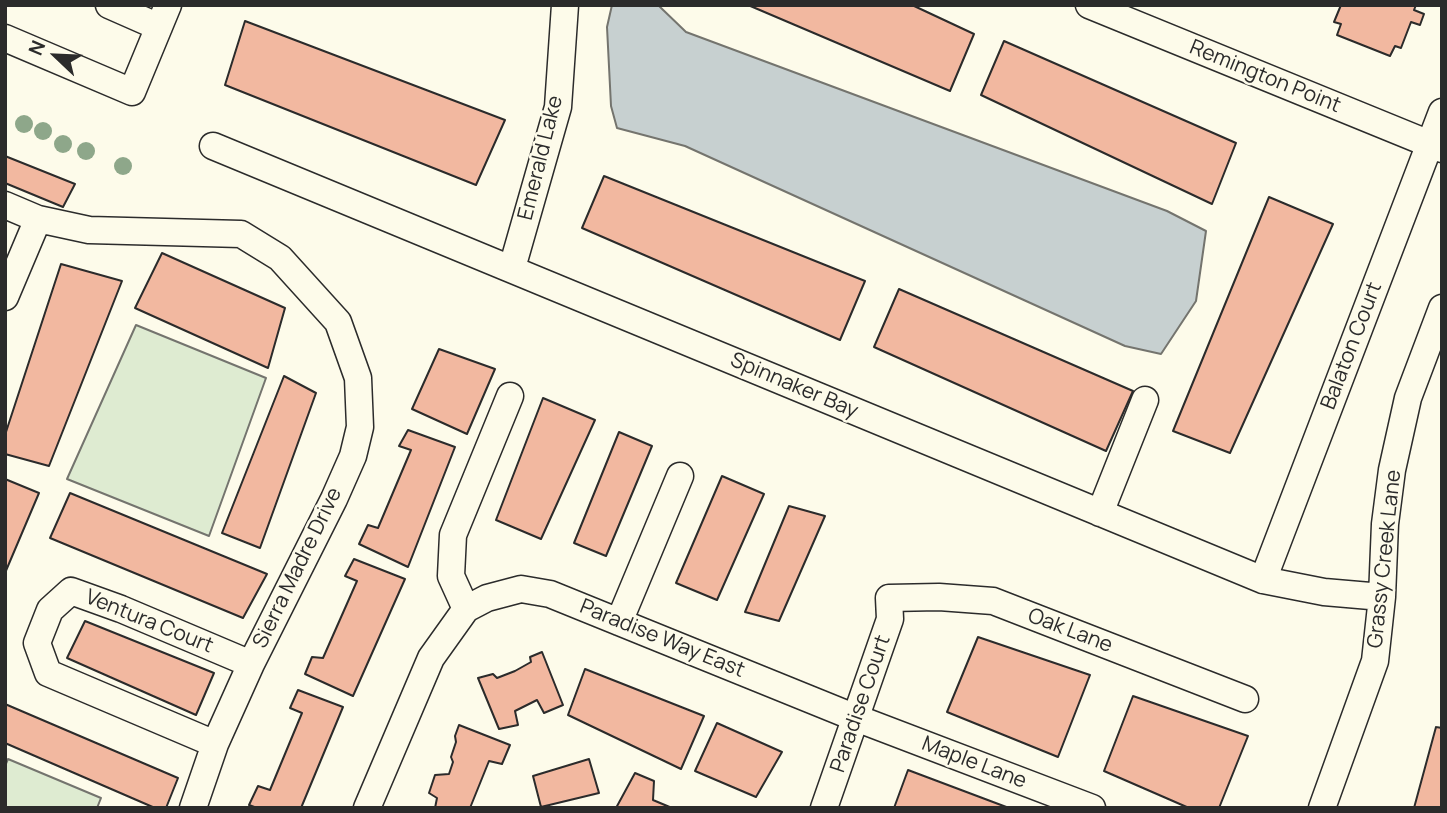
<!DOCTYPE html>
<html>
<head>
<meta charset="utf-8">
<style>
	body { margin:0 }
	#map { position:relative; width:1447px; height:813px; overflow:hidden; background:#fdfbea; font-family:Manrope,sans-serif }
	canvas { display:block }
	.frame { position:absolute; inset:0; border:7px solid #2b2b2b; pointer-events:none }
	.north { position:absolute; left:21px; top:21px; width:70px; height:70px; -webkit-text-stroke:5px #fdfbea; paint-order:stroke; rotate:293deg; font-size:19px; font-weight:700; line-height:28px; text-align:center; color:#2b2b2b }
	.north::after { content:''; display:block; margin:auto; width:24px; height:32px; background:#2b2b2b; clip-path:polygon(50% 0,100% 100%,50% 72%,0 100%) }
</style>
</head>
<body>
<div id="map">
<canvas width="1447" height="813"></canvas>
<div class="frame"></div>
<div class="north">N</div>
</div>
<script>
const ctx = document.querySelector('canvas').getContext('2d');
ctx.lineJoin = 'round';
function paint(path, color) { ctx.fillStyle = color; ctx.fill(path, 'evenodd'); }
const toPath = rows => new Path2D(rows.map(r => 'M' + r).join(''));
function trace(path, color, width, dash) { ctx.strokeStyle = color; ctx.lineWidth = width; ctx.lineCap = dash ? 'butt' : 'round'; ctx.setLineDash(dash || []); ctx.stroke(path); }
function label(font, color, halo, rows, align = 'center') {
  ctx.font = font + ' Manrope,sans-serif'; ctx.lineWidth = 5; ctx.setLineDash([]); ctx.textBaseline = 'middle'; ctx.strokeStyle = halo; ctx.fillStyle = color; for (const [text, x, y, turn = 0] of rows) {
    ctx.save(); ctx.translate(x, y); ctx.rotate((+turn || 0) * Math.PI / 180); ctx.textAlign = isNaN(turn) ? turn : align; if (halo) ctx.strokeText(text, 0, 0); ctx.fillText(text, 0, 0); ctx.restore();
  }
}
const green = toPath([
	[136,325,266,378,209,536,67,479,136,325],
	[8,759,101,798,97,808,5,808,5,766,8,759]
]);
paint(green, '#deebd1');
trace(green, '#74746e', 2);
const water = toPath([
	[612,5,658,5,686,32,1167,211,1206,231,1196,301,1161,354,1125,346,685,146,617,128,611,106,607,27,612,5]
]);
paint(water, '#c7d0d0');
trace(water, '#74746e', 2);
const building = toPath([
	[748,5,912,5,974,34,950,91,748,5],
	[1341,5,1416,5,1414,10,1424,14,1420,25,1411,22,1401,48,1395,46,1390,56,1337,35,1341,24,1334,22,1341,5],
	[245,21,505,120,476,185,225,85,245,21],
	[1004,41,1236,143,1212,204,981,95,1004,41],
	[5,156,75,184,63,207,5,183,5,156],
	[604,176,865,281,840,340,582,228,604,176],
	[1269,197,1333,224,1230,453,1173,431,1269,197],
	[162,253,285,308,268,368,135,308,162,253],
	[61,264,122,281,49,466,5,454,5,435,61,264],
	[899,289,1133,391,1106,451,874,347,899,289],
	[439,349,495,369,467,434,412,409,439,349],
	[284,376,316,393,260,548,222,533,284,376],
	[543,398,595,420,541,539,496,520,543,398],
	[408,430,455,447,408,567,359,544,368,525,378,528,411,450,399,446,408,430],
	[619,432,652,446,606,556,574,543,619,432],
	[722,476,764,494,717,600,676,583,722,476],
	[5,479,39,493,5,573,5,479],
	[70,493,267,574,243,618,50,538,70,493],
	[789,506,825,516,779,621,745,612,789,506],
	[354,559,405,579,353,696,305,674,312,657,323,658,357,581,345,576,354,559],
	[85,621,214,673,196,715,67,658,85,621],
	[978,637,1090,675,1058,757,947,712,978,637],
	[542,652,563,705,544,713,537,700,515,711,518,725,499,729,478,678,493,674,497,678,515,671,531,662,530,657,542,652],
	[585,669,704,716,681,769,568,715,585,669],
	[298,690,343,707,301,808,257,808,249,805,258,786,270,790,302,713,290,708,298,690],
	[1133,696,1248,736,1219,808,1189,808,1104,771,1133,696],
	[5,704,178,778,166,808,155,808,5,743,5,704],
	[717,723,782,752,756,797,695,771,717,723],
	[459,725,510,745,502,764,489,761,470,808,435,808,437,798,429,793,435,775,449,774,453,762,451,757,456,742,455,736,459,725],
	[1436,727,1442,728,1442,808,1414,808,1436,727],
	[589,759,599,793,541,807,533,776,589,759],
	[908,770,1009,808,894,808,908,770],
	[635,773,654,781,653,800,672,808,616,808,635,773]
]);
paint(building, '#f2b8a0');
trace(building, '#2b2b2b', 2);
const minor = toPath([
	[109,5,159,27],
	[1089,5,1442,149],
	[5,38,132,92,168,5],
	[213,146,1263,580,1324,592,1382,597],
	[5,205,38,219,89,230,241,234,280,258,338,322,358,378,360,427,353,456,334,499,251,664,215,744,193,808],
	[512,268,558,107,565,5],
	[5,297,38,219],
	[1100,513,1145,400],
	[1263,580,1442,112],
	[466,609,451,576,453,535,510,396],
	[619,622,680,476],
	[215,744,48,673,37,643,50,610,71,591,121,609,251,664],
	[367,808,431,658,466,609,487,598,521,589,550,594,856,718,1092,808],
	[824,808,890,619,889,598,939,597,993,601,1245,699],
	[1322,808,1375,661,1382,597,1385,524,1392,470,1408,398,1442,308]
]);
trace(minor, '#2b2b2b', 29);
trace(minor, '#fdfbea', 26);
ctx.fillStyle = '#8ea78a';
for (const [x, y] of [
	[24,124],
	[43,131],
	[63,144],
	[86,151],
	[123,166]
]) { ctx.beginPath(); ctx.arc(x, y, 9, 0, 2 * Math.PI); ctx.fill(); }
label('21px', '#2b2b2b', '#fdfbea', [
	["Remington Point",1265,77,22],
	["Emerald Lake",541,158,-76],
	["Balaton Court",1352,346,-69],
	["Spinnaker Bay",794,386,23],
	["Grassy Creek Lane",1385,559,-84],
	["Sierra Madre Drive",298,568,-64],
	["Ventura Court",149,622,22],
	["Oak Lane",1070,631,21],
	["Paradise Way East",662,639,22],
	["Paradise Court",861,704,-71],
	["Maple Lane",974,763,21]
]);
</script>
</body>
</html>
